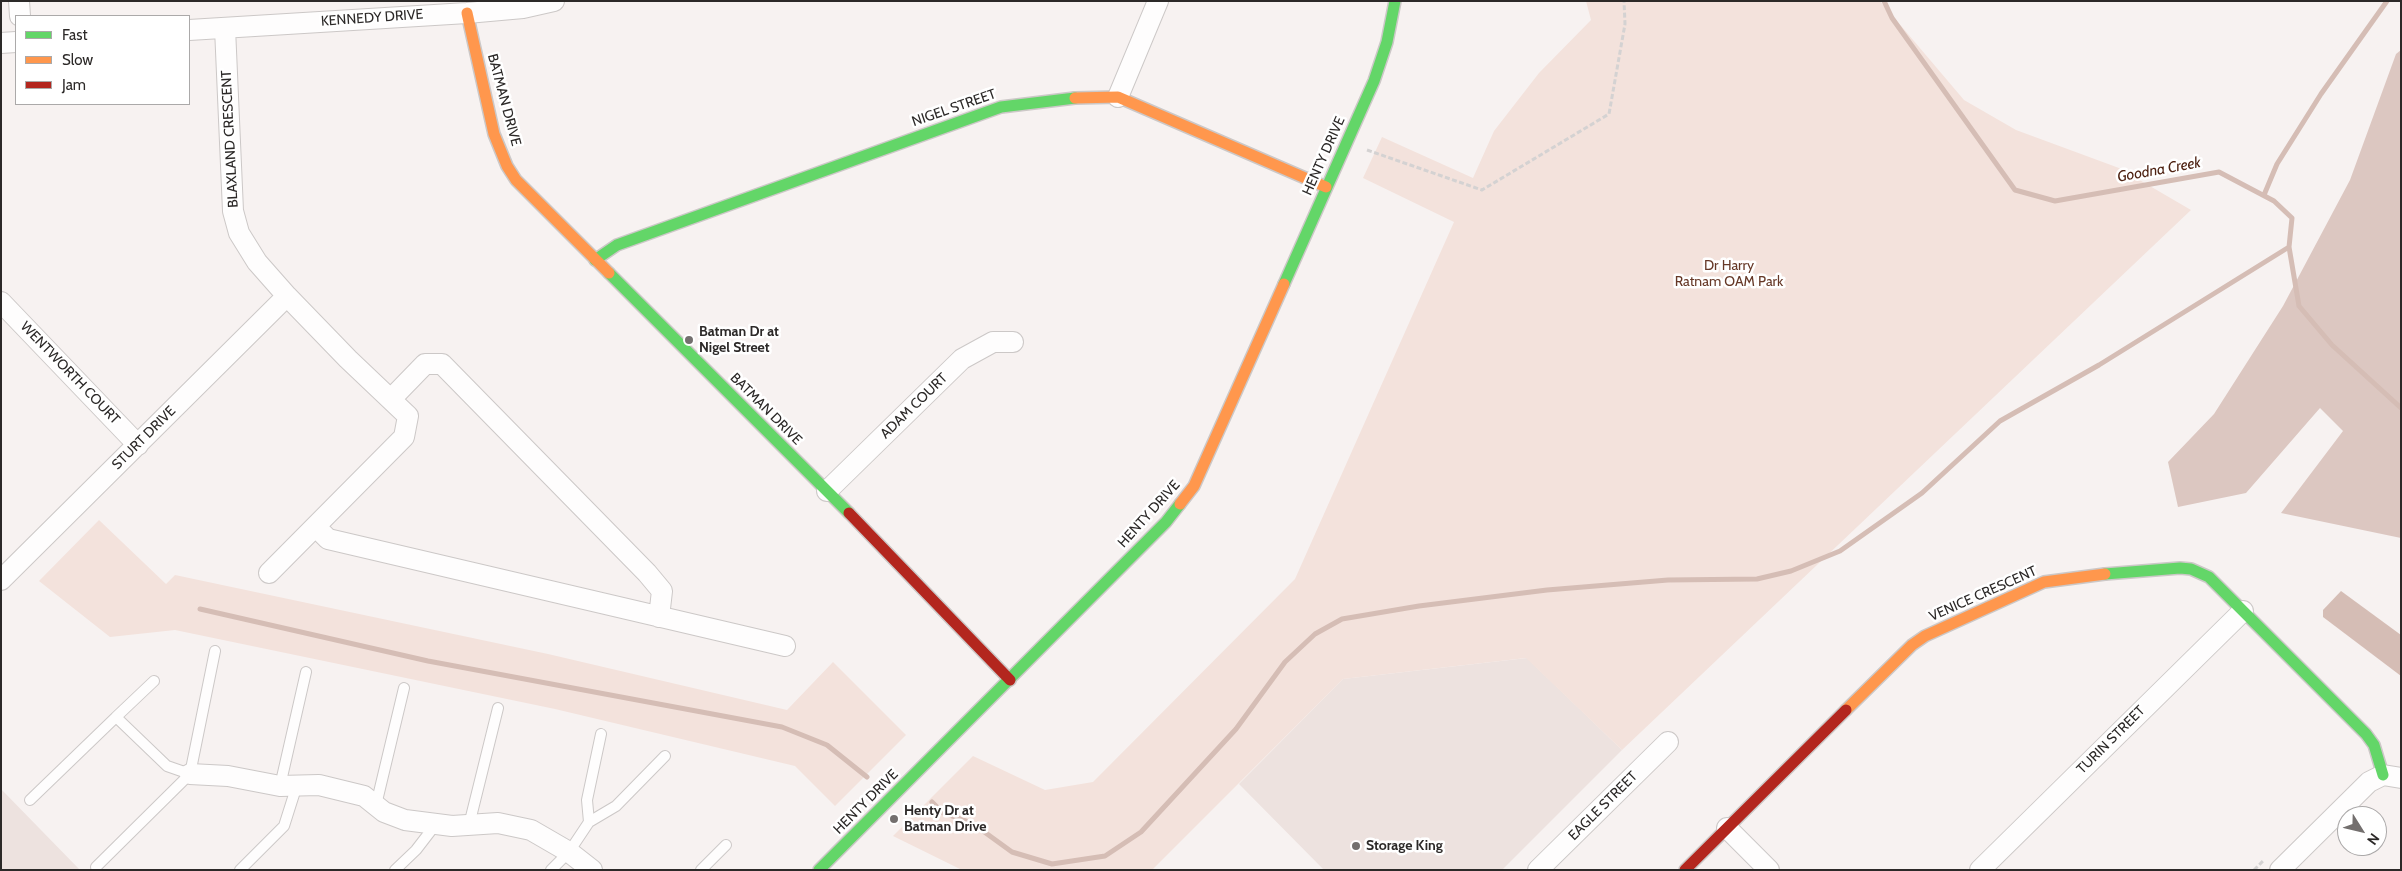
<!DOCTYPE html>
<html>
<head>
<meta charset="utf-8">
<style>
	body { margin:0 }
	#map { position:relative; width:2402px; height:871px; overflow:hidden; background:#f7f2f1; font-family:Cabin,sans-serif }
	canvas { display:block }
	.frame { position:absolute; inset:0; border:2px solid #2c2928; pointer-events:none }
	.legend { position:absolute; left:15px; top:15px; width:175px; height:90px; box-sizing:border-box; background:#fff; border:1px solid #aba9a9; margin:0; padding:6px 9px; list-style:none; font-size:15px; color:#2c2928 }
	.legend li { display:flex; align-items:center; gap:10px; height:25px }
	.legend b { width:25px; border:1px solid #aba9a9 }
	.north { position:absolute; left:2337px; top:806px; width:50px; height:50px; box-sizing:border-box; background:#fff; border:1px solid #aba9a9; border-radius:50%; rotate:126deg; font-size:14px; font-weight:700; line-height:20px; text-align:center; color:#2c2928 }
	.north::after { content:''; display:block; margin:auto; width:18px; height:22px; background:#736f6e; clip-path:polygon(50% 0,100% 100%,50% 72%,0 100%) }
</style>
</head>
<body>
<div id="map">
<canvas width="2402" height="871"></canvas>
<div class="frame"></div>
<ul class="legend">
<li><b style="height:6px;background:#63d668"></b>Fast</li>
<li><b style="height:6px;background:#ff974d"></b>Slow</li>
<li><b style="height:6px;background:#b3261e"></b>Jam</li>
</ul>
<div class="north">N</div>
</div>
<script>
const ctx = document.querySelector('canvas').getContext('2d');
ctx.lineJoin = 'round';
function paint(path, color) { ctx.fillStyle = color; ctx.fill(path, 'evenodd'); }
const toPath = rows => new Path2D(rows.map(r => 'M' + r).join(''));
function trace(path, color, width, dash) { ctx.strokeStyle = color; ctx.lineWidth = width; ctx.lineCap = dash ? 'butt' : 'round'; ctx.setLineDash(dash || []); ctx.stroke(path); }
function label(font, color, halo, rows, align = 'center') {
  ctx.font = font + ' Cabin,sans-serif'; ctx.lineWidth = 5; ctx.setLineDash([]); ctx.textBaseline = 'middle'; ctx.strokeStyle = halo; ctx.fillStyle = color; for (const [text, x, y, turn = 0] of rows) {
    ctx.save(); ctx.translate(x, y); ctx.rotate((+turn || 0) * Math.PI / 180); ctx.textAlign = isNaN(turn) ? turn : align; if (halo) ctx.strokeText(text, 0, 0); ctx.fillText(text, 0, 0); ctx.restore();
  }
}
paint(toPath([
	[1527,658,1622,750,1502,870,1324,870,1239,784,1343,679],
	[1,789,80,870,1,870]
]), '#ede2df');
paint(toPath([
	[1586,1,1880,1,1964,100,2016,130,2119,168,2191,210,1622,750,1526,658,1343,679,1152,870,962,870,893,836,973,756,1045,790,1093,782,1295,579,1454,222,1363,178,1382,137,1473,178,1494,131,1539,73,1591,20],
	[99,520,166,584,175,575,548,654,787,710,833,662,906,735,835,806,795,766,555,709,175,630,110,637,39,581]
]), '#f3e2dc');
paint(toPath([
	[2401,50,2401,538,2281,513,2343,431,2320,408,2246,493,2178,507,2168,462,2214,414,2283,306,2350,180,2396,54]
]), '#dcc7c1');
paint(toPath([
	[2341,591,2401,635,2401,676,2323,617,2323,610]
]), '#d5bdb5');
trace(toPath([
	[1884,1,1892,18,2015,190,2055,201,2219,172,2274,201,2292,218,2289,247,2299,306,2332,345,2401,408],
	[2264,195,2277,164,2321,94,2387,1],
	[200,609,428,661,782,727,827,745,867,777],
	[932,802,943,813,972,823,1012,852,1052,864,1105,856,1141,832,1236,729,1285,662,1315,634,1342,619,1419,606,1547,590,1668,580,1757,579,1791,571,1840,551,1922,493,2000,421,2099,365,2289,247]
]), '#d5bdb5', 5);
const lane = toPath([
	[116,717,154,681],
	[280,786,306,672],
	[30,800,116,717,167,766,190,774],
	[376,805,404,688],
	[589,822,587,800,601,734],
	[469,825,498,708],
	[96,867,190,774,215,651],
	[240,870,284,826,297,785],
	[395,870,416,850,436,824],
	[551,870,569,852,589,822,616,806,665,756],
	[701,870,726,845]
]);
const street = toPath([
	[19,1,20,16],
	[225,28,233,211,239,233,257,262,287,296,348,359,408,416,404,437,269,573],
	[189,30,467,13,523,8,554,1],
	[1,43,16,42],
	[1118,97,1158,1],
	[1,302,138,445],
	[391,399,425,364,442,364,647,573,662,591,659,617],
	[827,491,962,359,993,342,1013,342],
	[316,527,328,539,785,646],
	[1,580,287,296],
	[190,774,228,776,280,786,319,785,364,796,384,812,405,820,452,826,498,823,531,830,569,852,592,870],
	[1727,828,1769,870],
	[1538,870,1668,742],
	[1980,870,2243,611],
	[2280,870,2369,782,2383,775,2401,778]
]);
const fast = toPath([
	[595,260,617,245,1001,107,1075,98],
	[609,273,849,513],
	[1284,284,1374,81,1387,42,1395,1],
	[2105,574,2180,568,2191,569,2209,577,2366,734,2374,745,2383,775],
	[819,870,1166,522,1180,504]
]);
const slow = toPath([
	[467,13,494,134,507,166,516,180,609,273],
	[1075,98,1118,97,1326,187],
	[1180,504,1194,486,1284,284],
	[1846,710,1912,645,1925,636,2044,582,2105,574]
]);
const jam = toPath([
	[849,513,1010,680],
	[1685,870,1846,710]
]);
trace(lane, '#ccc8c7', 12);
trace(street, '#ccc8c7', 22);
trace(fast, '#ccc8c7', 14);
trace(slow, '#ccc8c7', 14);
trace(jam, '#ccc8c7', 14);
trace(toPath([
	[1367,150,1482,190,1609,114,1625,24,1624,1],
	[2254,870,2264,860]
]), '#d4d2d2', 3, [5, 2.5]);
trace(lane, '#fefdfd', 10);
trace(street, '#fefdfd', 20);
trace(fast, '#63d668', 11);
trace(slow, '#ff974d', 11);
trace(jam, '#b3261e', 11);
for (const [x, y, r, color] of [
	[689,340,5,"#736f6e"],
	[894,819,5,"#736f6e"],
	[1356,846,5,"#736f6e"]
]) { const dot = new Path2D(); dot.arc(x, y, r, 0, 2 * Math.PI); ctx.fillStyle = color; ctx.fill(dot); trace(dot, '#fff', 2); }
label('14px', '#2c2928', '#fff', [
	["KENNEDY DRIVE",372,18,-4],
	["BATMAN DRIVE",504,100,75],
	["NIGEL STREET",954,108,-19],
	["BLAXLAND CRESCENT",230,139,-93],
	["HENTY DRIVE",1324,156,-66],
	["WENTWORTH COURT",70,373,46],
	["ADAM COURT",914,406,-44],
	["BATMAN DRIVE",766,409,45],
	["STURT DRIVE",144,438,-45],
	["HENTY DRIVE",1149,514,-48],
	["VENICE CRESCENT",1983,594,-24],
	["TURIN STREET",2111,740,-45],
	["HENTY DRIVE",866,802,-45],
	["EAGLE STREET",1603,806,-45]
]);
label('14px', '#663827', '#fff', [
	["Dr Harry",1729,266],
	["Ratnam OAM Park",1729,282]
]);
label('bold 14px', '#2c2928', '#fff', [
	["Batman Dr at",699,332],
	["Nigel Street",699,348],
	["Henty Dr at",904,811],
	["Batman Drive",904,827],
	["Storage King",1366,846]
], 'left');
label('italic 15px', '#4e2212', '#fff', [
	["Goodna Creek",2159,170,-10]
]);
</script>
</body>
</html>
